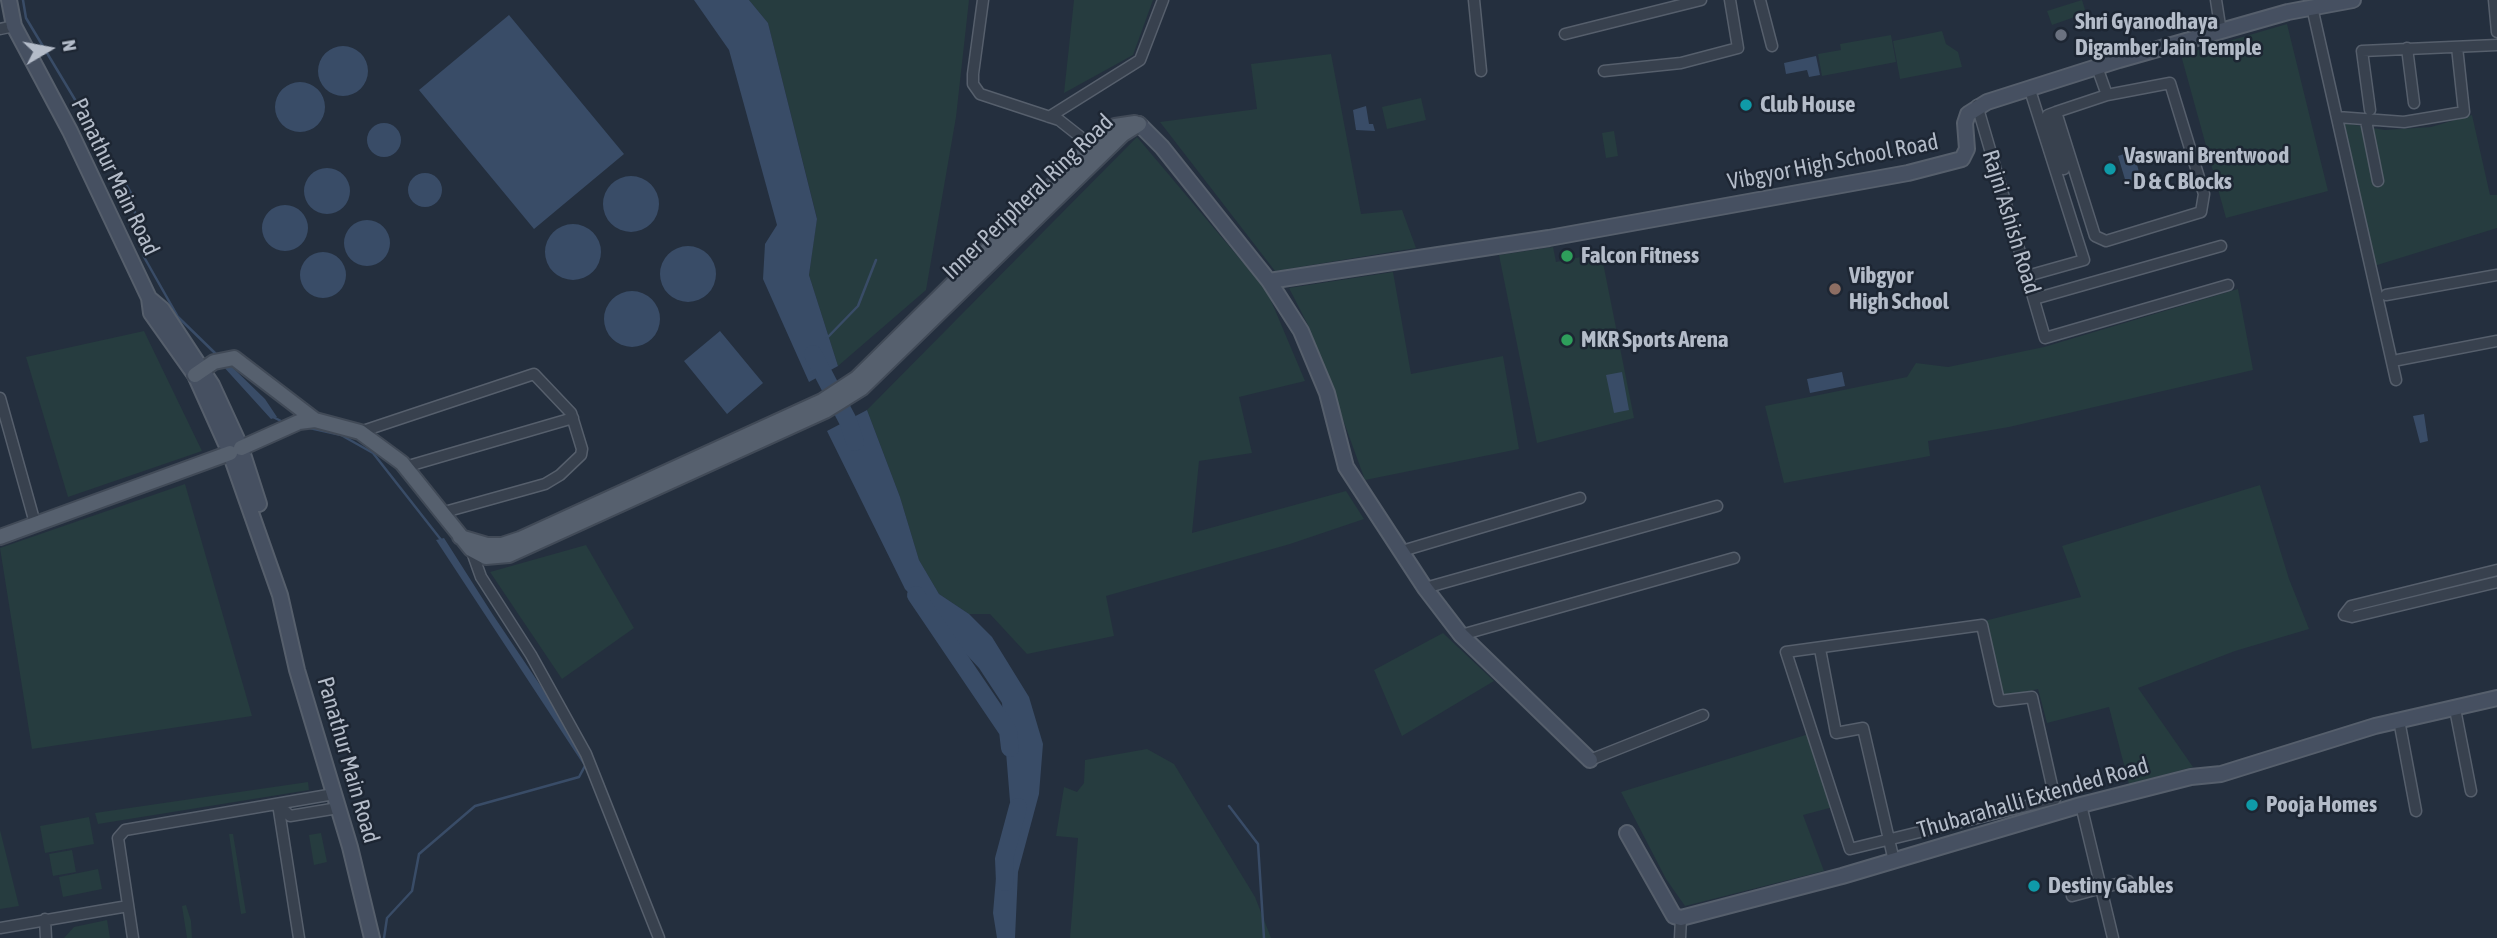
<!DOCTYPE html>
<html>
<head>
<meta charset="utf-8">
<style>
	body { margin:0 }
	#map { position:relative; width:2497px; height:938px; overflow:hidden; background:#242f3e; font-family:"Asap Condensed",sans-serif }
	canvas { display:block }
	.north { position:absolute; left:14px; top:14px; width:70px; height:70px; -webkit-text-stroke:5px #1d2633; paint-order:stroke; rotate:80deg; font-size:19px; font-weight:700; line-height:28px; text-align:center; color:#b4bcc9 }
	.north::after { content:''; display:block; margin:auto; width:24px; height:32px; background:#b4bcc9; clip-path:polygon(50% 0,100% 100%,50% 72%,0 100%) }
</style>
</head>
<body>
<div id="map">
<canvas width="2497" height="938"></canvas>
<div class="north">N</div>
</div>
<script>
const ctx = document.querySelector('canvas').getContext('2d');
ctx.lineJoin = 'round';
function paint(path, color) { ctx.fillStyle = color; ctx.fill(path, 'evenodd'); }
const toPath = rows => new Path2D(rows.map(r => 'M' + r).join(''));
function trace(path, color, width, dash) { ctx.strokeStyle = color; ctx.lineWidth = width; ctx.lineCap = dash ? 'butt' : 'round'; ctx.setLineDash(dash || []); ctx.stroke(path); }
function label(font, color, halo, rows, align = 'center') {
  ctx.font = font + ' "Asap Condensed",sans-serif'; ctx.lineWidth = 5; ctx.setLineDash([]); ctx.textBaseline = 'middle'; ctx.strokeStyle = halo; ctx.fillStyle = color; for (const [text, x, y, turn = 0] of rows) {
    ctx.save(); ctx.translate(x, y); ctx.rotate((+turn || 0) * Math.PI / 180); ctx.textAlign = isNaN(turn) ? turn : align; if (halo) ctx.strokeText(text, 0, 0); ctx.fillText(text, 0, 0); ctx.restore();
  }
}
paint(toPath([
	[749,0,969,0,956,117,926,290,838,366,809,275,817,218,768,23],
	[1074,0,1153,0,1133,55,1064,93],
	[2082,0,2086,13,2052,25,2047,11],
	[2287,24,2328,191,2226,218,2181,55],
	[1942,31,1946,44,1958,52,1962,67,1900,79,1893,41],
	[1891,35,1896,62,1822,76,1818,54,1841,50,1840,44],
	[1331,54,1361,214,1402,210,1416,248,1275,271,1160,122,1257,109,1251,64],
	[1421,98,1426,120,1387,129,1382,107],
	[2472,115,2490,195,2497,195,2497,228,2374,266,2342,123,2385,130,2431,127],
	[1614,131,1618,156,1606,158,1602,133],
	[1137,137,1267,291,1305,381,1239,397,1252,453,1199,461,1192,533,1346,491,1364,519,1290,544,1106,596,1114,636,1027,654,990,614,969,614,939,594,919,560,900,497,867,410],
	[1553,247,1556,262,1601,253,1634,418,1537,443,1499,255],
	[1393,272,1411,374,1503,356,1519,449,1365,480,1310,329,1289,288],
	[2238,289,2253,370,2009,427,1928,441,1930,456,1784,483,1765,406,1907,377,1916,363,1948,367,2044,347],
	[144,331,202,451,68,497,26,357],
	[185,484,252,716,32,749,0,548],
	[2260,485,2289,579,2309,629,2235,651,2138,688,2193,767,2129,784,2109,707,2047,723,2038,689,2004,697,1984,621,2081,597,2062,546],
	[586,545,634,628,562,679,490,572],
	[1443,633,1494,681,1402,736,1374,670],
	[1812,733,1837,806,1803,815,1824,871,1685,906,1666,879,1621,792],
	[1147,749,1174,764,1255,897,1271,938,1070,938,1078,838,1056,836,1064,787,1077,792,1084,783,1085,760],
	[308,782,309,790,98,824,95,813],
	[89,817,94,844,45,853,40,826],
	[0,830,19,906,0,909],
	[321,833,327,862,314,865,309,835],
	[233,834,246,913,241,914,229,834],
	[72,850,76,872,53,876,49,854],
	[98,869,102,889,63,897,59,877],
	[186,905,191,921,192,938,187,938,182,906],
	[107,920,110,938,64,938,74,927]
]), '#263c3f');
paint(toPath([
	[694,0,749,0,768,23,817,219,809,275,838,366,809,382,763,279,765,244,777,225,729,50],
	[509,15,624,154,534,229,419,90],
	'318 71a25 25 0 1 1 50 0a25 25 0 1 1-50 0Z',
	[1816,56,1820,75,1809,77,1807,70,1786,74,1784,63],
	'275 107a25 25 0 1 1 50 0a25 25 0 1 1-50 0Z',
	[1366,106,1369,124,1373,124,1375,131,1356,130,1353,110],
	'367 140a17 17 0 1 1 34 0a17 17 0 1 1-34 0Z',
	[2133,151,2142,182,2127,186,2118,156],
	'304 191a23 23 0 1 1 46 0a23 23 0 1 1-46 0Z',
	'408 190a17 17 0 1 1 34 0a17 17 0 1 1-34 0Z',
	'603 204a28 28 0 1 1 56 0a28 28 0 1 1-56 0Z',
	'262 228a23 23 0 1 1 46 0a23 23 0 1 1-46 0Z',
	'344 243a23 23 0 1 1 46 0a23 23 0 1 1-46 0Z',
	'545 252a28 28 0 1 1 56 0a28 28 0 1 1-56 0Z',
	'660 274a28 28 0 1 1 56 0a28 28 0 1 1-56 0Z',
	'300 275a23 23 0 1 1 46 0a23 23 0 1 1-46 0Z',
	'604 319a28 28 0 1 1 56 0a28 28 0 1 1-56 0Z',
	[720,331,763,383,727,414,684,361],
	[228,363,265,399,277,417,271,419,222,365],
	[1622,372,1629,410,1614,413,1606,375],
	[1842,372,1845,386,1810,393,1807,379],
	[867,410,900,497,919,560,939,594,969,614,992,637,1029,697,1043,744,1039,794,1018,872,1015,938,997,938,993,913,996,878,1013,838,1002,703,979,668,905,589,827,431],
	[2424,414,2428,441,2420,443,2413,416],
	[444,538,493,615,592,762,583,764,436,540]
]), '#394c67');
trace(toPath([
	[23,0,26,18,131,193,144,257,178,317,217,355],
	[827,338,858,306,876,260],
	[273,417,285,423],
	[305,427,341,435,373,453,442,541],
	[1229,806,1258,844,1264,938],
	[384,938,387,918,412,891,419,854,475,806,579,777,586,764]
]), '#394c67', 2.5);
trace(toPath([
	[813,354,848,421,855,442],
	[916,595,1008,731,1010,748],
	[1005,882,1004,859,1018,807]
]), '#394c67', 18);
const street = toPath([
	[983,0,973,74,973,84,980,94,1059,120,1092,146],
	[1474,0,1481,71],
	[1760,0,1772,46],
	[2216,0,2221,32],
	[2494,0,2497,32],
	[2312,7,2396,380],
	[0,29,14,26],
	[1565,34,1701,0],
	[2407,48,2414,103],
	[2097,67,2107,95,2170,83,2204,194,2201,212,2106,241,2095,236,2056,112,2107,95],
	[1604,71,1681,63,1738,48,1730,0],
	[1977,105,2045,338,2228,285],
	[2370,110,2362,51,2497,45],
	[2056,112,2048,115,2064,169],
	[1049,117,1140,60,1163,0],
	[2337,117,2404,122,2464,112,2457,47],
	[2366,121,2378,181],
	[2027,276,2084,260,2029,87],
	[2386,295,2497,275],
	[2034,299,2221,246],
	[2398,360,2497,341],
	[0,398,35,523],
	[360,432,534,374,571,413,582,449,581,455,560,475,545,484,441,513],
	[405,467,573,418],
	[471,549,481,577,531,655,586,754,659,938],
	[1402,551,1580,498],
	[1425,588,1717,506],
	[2344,615,2351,606,2497,570],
	[2344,615,2352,617,2497,582],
	[1982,625,1999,701,2032,697,2055,799,1850,849,1786,652,1982,625],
	[1461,635,1734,558],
	[1820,649,1836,733,1863,728,1894,861],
	[2455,709,2471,791],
	[2399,720,2416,811],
	[1590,760,1703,715],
	[278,804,299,938],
	[278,804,290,816,338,808],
	[2081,805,2113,938],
	[2072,896,2128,881],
	[45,919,46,938],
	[0,928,128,906],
	[133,938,118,838,125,830,334,794],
	[1680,938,1681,918]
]);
const secondary = toPath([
	[9,0,14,26,70,131,149,298,151,313,195,375,230,453,280,595,297,670,350,847,372,938],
	[1139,124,1162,147,1269,281,1301,331,1327,393,1346,467,1425,588,1461,635,1590,760],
	[1269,281,1549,238,1908,173,1962,159,1967,149,1965,123,1968,114,1987,102,2119,60,2288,12,2353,0],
	[149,298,162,309,212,385,241,448,259,504],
	[1627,833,1674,916,1681,918,1842,876,2081,805,2191,777,2221,774,2375,726,2497,698]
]);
const primary = toPath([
	[195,375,214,362,234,358,315,420],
	[241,448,299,422,315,420,360,432,402,463,471,549,486,557,509,555,825,411,862,388,1123,134,1139,124],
	[0,537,230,453],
	[460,537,487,545,502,545,520,539,822,401,857,378,1092,146,1115,126,1135,123]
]);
trace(street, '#565f6c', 13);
trace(secondary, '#565f6c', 18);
trace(primary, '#414a57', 18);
trace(street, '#38414e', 10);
trace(secondary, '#465061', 14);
trace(primary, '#56606e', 14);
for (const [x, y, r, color] of [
	[2061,35,7,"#6b7280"],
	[1746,105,7,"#0f9aa8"],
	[2110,169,7,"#0f9aa8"],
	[1567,256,7,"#2e9e5b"],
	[1835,289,7,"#8d6e63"],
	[1567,340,7,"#2e9e5b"],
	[2252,805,7,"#0f9aa8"],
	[2034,886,7,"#0f9aa8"]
]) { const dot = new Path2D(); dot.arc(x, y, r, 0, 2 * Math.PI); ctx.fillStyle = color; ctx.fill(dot); trace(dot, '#1d2633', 2.5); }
label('bold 23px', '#b4bcc9', '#1d2633', [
	["Shri Gyanodhaya",2075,22],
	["Digamber Jain Temple",2075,48],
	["Club House",1760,105],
	["Vaswani Brentwood",2124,156],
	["- D & C Blocks",2124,182],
	["Falcon Fitness",1581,256],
	["Vibgyor",1849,276],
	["High School",1849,302],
	["MKR Sports Arena",1581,340],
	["Pooja Homes",2266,805],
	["Destiny Gables",2048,886]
], 'left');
label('23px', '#b4bcc9', '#1d2633', [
	["Vibgyor High School Road",1833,162,-11],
	["Panathur Main Road",115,177,64],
	["Inner Peripheral Ring Road",1028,197,-44],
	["Rajni Ashish Road",2011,222,73],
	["Panathur Main Road",348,760,74],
	["Thubarahalli Extended Road",2033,798,-16]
]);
</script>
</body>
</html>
